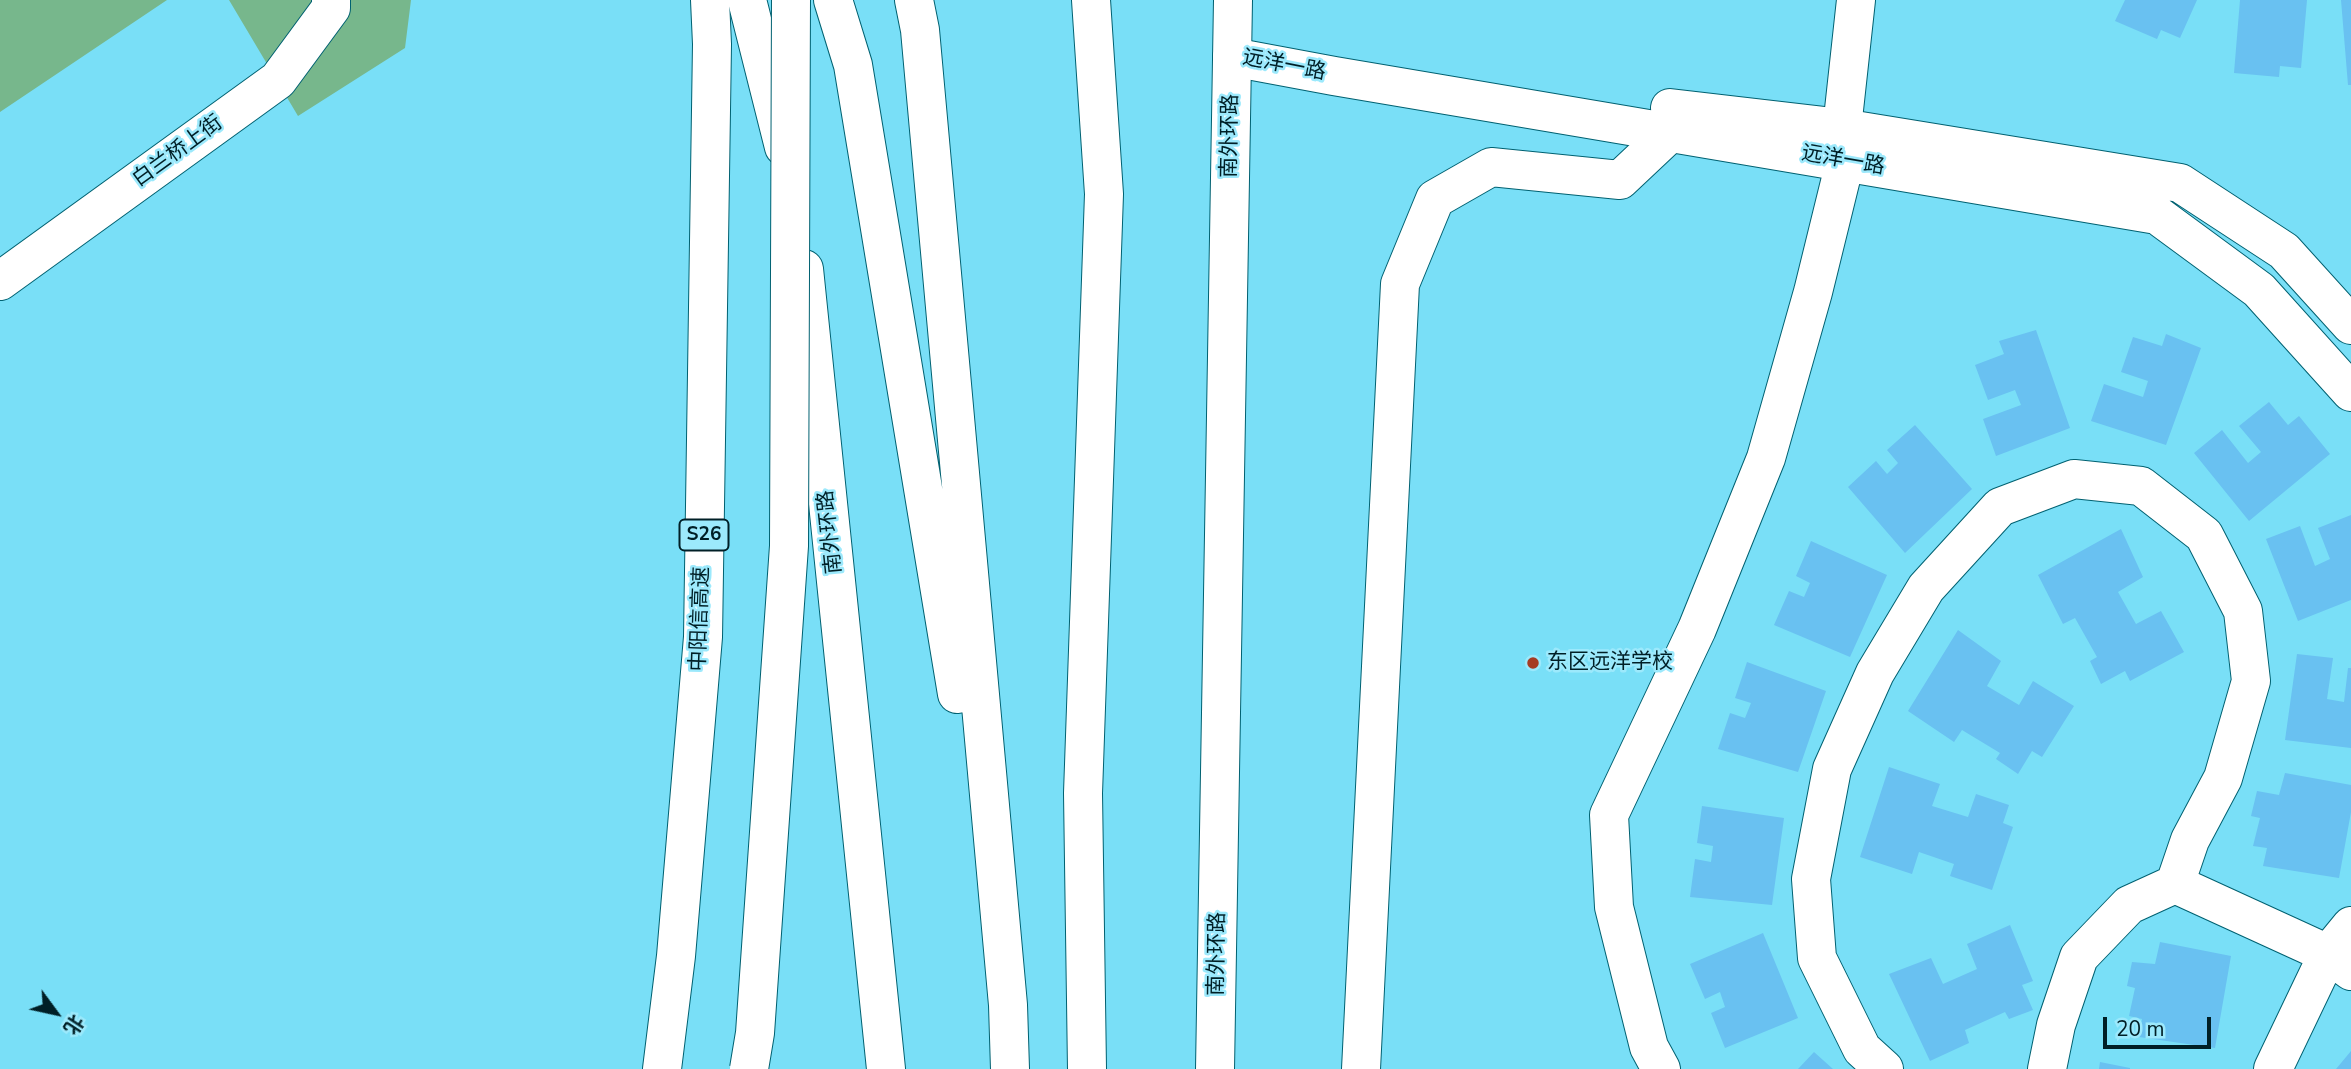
<!DOCTYPE html>
<html>
<head>
<meta charset="utf-8">
<style>
	body { margin:0 }
	#map { position:relative; width:2351px; height:1069px; overflow:hidden; background:#79dff7; font-family:"Nunito Sans","Noto Sans SC",sans-serif }
	canvas { display:block }
	.north { position:absolute; left:21px; top:978px; width:70px; height:70px; -webkit-text-stroke:5px #9ce9fc; paint-order:stroke; rotate:123deg; font-size:19px; font-weight:700; line-height:28px; text-align:center; color:#001f26 }
	.north::after { content:''; display:block; margin:auto; width:24px; height:32px; background:#001f26; clip-path:polygon(50% 0,100% 100%,50% 72%,0 100%) }
	.scale { position:absolute; left:2103px; top:1017px; width:108px; height:32px; box-sizing:border-box; border:4px solid #001f26; border-top:0; padding-left:9px; font-size:21px; line-height:24px; white-space:nowrap; color:#001f26; -webkit-text-stroke:5px #9ce9fc; paint-order:stroke }
</style>
</head>
<body>
<div id="map">
<canvas width="2351" height="1069"></canvas>
<div class="north">北</div>
<div class="scale">20 m</div>
</div>
<script>
const ctx = document.querySelector('canvas').getContext('2d');
ctx.lineJoin = 'round';
function paint(path, color) { ctx.fillStyle = color; ctx.fill(path, 'evenodd'); }
const toPath = rows => new Path2D(rows.map(r => 'M' + r).join(''));
function trace(path, color, width, dash) { ctx.strokeStyle = color; ctx.lineWidth = width; ctx.lineCap = dash ? 'butt' : 'round'; ctx.setLineDash(dash || []); ctx.stroke(path); }
function label(font, color, halo, rows, align = 'center') {
  ctx.font = font + ' "Nunito Sans","Noto Sans SC",sans-serif'; ctx.lineWidth = 5; ctx.setLineDash([]); ctx.textBaseline = 'middle'; ctx.strokeStyle = halo; ctx.fillStyle = color; for (const [text, x, y, turn = 0] of rows) {
    ctx.save(); ctx.translate(x, y); ctx.rotate((+turn || 0) * Math.PI / 180); ctx.textAlign = isNaN(turn) ? turn : align; if (halo) ctx.strokeText(text, 0, 0); ctx.fillText(text, 0, 0); ctx.restore();
  }
}
paint(toPath([
	[0,0,167,0,0,112],
	[229,0,411,0,405,48,298,116]
]), '#77b78c');
paint(toPath([
	[2125,0,2197,0,2180,38,2161,30,2157,39,2115,21],
	[2240,0,2307,0,2301,68,2280,66,2279,77,2234,73],
	[2341,0,2351,0,2351,85,2348,85],
	[2036,330,2070,428,1996,456,1983,419,2021,405,2015,390,1988,400,1975,365,2004,354,1999,341],
	[2166,334,2201,348,2166,445,2091,421,2104,384,2143,397,2148,381,2121,372,2133,337,2162,346],
	[2269,402,2288,425,2299,416,2330,454,2249,521,2194,453,2222,430,2248,463,2261,452,2239,426],
	[1915,425,1972,489,1905,553,1848,487,1876,461,1887,474,1898,463,1887,450],
	[2351,515,2351,600,2298,621,2266,539,2300,526,2315,566,2330,559,2318,528],
	[2121,529,2143,577,2118,592,2136,624,2161,611,2184,652,2130,681,2125,671,2101,684,2090,661,2097,657,2075,618,2063,624,2038,575],
	[1811,541,1887,575,1850,657,1774,625,1789,591,1804,597,1810,583,1796,576],
	[1958,630,2001,661,1987,686,2019,705,2033,681,2074,706,2042,757,2032,751,2018,774,1996,759,2000,753,1962,730,1954,742,1908,711],
	[2297,654,2333,658,2327,699,2344,702,2348,668,2351,668,2351,748,2285,740],
	[1747,662,1826,691,1798,772,1718,749,1730,713,1745,718,1751,703,1735,698],
	[1889,767,1940,784,1932,806,1968,817,1976,794,2009,805,2003,823,2013,827,1992,890,1950,876,1954,864,1919,852,1912,874,1860,857],
	[2285,773,2351,785,2351,812,2339,878,2263,866,2267,848,2253,846,2260,818,2251,816,2257,791,2279,795],
	[1702,806,1784,818,1772,905,1690,897,1695,859,1711,862,1713,846,1697,843],
	[2010,925,2033,981,2022,985,2033,1010,2009,1019,2005,1012,1965,1030,1969,1043,1930,1061,1889,974,1931,958,1943,984,1977,969,1967,944],
	[1763,933,1798,1018,1725,1048,1711,1013,1725,1007,1720,992,1705,999,1690,964],
	[2160,942,2231,956,2215,1048,2139,1037,2142,1019,2129,1016,2135,988,2127,986,2132,962,2155,964],
	[2351,1051,2351,1069,2336,1069],
	[1814,1052,1833,1069,1798,1069],
	[2100,1062,2130,1068,2130,1069,2099,1069]
]), '#69c1f1');
const minor = toPath([
	[1842,128,1856,0],
	[0,281,278,80,331,8,331,0],
	[2175,884,2328,954,2351,971],
	[1361,1069,1400,284,1435,199,1491,167,1620,180,1671,132],
	[1661,1069,1649,1047,1614,907,1609,815,1697,629,1766,458,1813,292,1845,162],
	[1884,1069,1862,1049,1817,958,1811,879,1832,769,1875,673,1926,588,2000,507,2074,479,2141,486,2204,535,2243,611,2251,681,2223,778,2190,840,2175,884,2129,905,2079,957,2056,1025,2047,1069],
	[2273,1069,2328,954,2351,926]
]);
const tertiary = toPath([
	[1232,57,1334,76,2157,215,2259,290,2351,392],
	[1670,108,1842,128,2180,183,2284,251,2351,325]
]);
const trunk = toPath([
	[747,0,784,147],
	[833,0,853,65,957,694],
	[914,0,920,30,1008,1005,1010,1069],
	[804,269,886,1069],
	[1087,1069,1083,793,1104,194,1091,0],
	[1215,1069,1233,0]
]);
const motorway = toPath([
	[662,1069,676,956,703,637,712,44,710,0]
]);
trace(minor, '#006171', 40);
trace(tertiary, '#006171', 40);
trace(trunk, '#006171', 40);
trace(motorway, '#006171', 40);
trace(minor, '#fff', 38);
trace(tertiary, '#fff', 38);
trace(trunk, '#fff', 38);
trace(motorway, '#fff', 38);
const motorwayBridge = toPath([
	[749,1069,755,1033,789,546,791,0]
]);
trace(motorwayBridge, '#006171', 40, []);
trace(motorwayBridge, '#fff', 38);
for (const [x, y, r, color] of [
	[1533,663,7,"#a53b23"]
]) { const dot = new Path2D(); dot.arc(x, y, r, 0, 2 * Math.PI); ctx.fillStyle = color; ctx.fill(dot); trace(dot, '#9ce9fc', 2.5); }
for (const [x, y, w] of [
	[704,535,49]
]) { const box = new Path2D(); box.roundRect(x - w / 2, y - 15.5, w, 31, 5); ctx.fillStyle = '#9ce9fc'; ctx.fill(box); trace(box, '#001f26', 2); }
label('bold 19px', '#001f26', null, [
	["S26",704,535]
]);
label('21px', '#001f26', '#9ce9fc', [
	["远洋一路",1284,66,11],
	["南外环路",1231,136,-89],
	["白兰桥上街",178,152,-36],
	["远洋一路",1843,161,10],
	["南外环路",831,532,-96],
	["中阳信高速",701,619,-88],
	["南外环路",1218,954,-89]
]);
label('21px', '#001f26', '#9ce9fc', [
	["东区远洋学校",1547,663]
], 'left');
</script>
</body>
</html>
